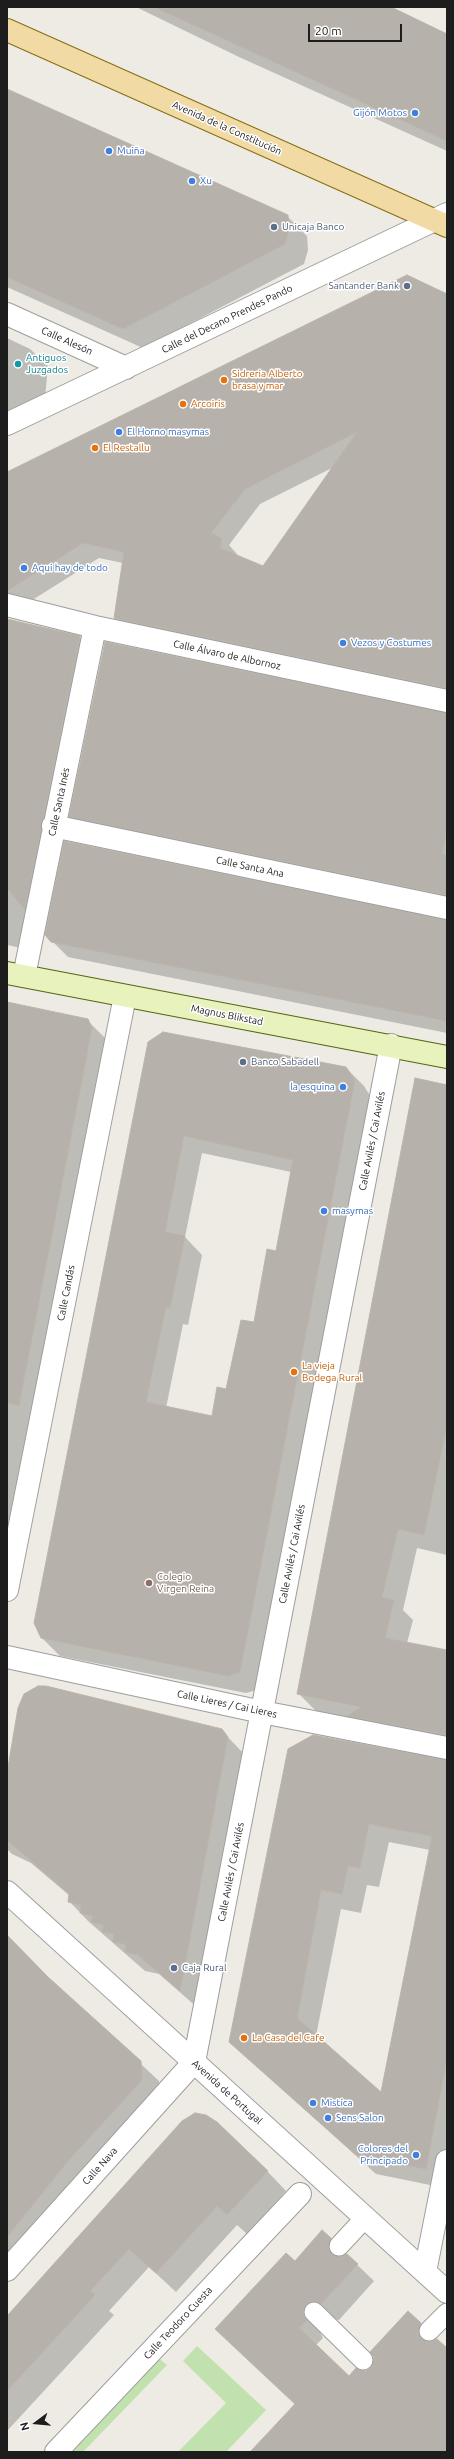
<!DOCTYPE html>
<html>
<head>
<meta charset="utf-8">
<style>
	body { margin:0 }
	#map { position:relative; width:454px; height:2459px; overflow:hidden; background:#edebe4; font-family:Ubuntu,sans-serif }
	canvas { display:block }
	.frame { position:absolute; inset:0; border:8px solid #1d1d1d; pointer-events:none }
	.north { position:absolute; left:16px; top:2403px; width:40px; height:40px; -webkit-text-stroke:3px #fff; paint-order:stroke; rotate:254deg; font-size:11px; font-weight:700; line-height:16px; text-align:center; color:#1d1d1d }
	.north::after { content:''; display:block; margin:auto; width:14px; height:18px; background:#1d1d1d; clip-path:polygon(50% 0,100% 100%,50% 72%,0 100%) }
	.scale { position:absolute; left:308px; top:24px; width:94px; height:18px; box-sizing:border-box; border:2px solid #1d1d1d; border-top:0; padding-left:5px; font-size:12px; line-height:14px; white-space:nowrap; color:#1d1d1d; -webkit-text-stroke:3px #fff; paint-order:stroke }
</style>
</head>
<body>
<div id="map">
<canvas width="454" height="2459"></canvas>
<div class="frame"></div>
<div class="north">N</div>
<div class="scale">20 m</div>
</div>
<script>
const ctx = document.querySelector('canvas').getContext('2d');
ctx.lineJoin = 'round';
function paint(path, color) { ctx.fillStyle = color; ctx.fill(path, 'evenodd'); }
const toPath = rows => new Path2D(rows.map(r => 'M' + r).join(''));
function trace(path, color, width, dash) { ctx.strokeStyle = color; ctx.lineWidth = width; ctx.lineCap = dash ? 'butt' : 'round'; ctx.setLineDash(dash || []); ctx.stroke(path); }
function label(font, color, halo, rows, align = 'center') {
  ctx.font = font + ' Ubuntu,sans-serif'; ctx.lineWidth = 3; ctx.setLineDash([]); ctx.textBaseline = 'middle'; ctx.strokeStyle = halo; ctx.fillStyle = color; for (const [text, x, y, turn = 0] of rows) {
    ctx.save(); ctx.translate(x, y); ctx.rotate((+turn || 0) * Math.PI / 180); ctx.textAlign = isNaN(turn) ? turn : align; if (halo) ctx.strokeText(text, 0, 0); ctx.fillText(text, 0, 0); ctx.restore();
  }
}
paint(toPath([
	[197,2346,266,2410,226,2452,178,2452,226,2403,183,2361],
	[147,2349,167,2365,83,2452,55,2452]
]), '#c1e2af');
paint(toPath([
	[136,7,388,7,447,35,447,151,239,57],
	[7,90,287,216,307,236,308,250,304,264,143,348,7,287],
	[447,295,447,700,130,633,115,618,123,563,99,558,7,616,7,473],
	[334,467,263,567,237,556,237,554,229,545,260,504],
	[7,338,30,349,48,366,45,398,7,417],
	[7,620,80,637,95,653,31,950,7,945],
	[447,713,447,907,86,832,70,816],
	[447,920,447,1033,68,957,52,941],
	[7,1003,87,1020,107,1040,7,1584],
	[149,1042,346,1068,364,1086,372,1099,257,1690,246,1693,60,1656,42,1638],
	[202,1153,291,1172,276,1252,255,1323,227,1390,212,1417,166,1408,183,1324,188,1325,202,1255,185,1237],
	[447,1086,447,1555,417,1548,403,1610,413,1620,407,1643,447,1651,447,1750,318,1713,298,1693],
	[46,1687,221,1730,247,1757,199,2009,159,1974,145,1971,88,1921,69,1901,70,1896,31,1863,12,1854,7,1849,7,1782,21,1701,31,1690],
	[289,1750,447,1761,447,2178,445,2188,376,2174,231,2042],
	[389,1842,430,1850,381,2094,316,2036,341,1909,361,1913,367,1885,379,1887],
	[7,1939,159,2081,160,2099,7,2274],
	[267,2171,286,2191,247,2234,237,2225,176,2292,149,2267,109,2311,114,2315,7,2431,7,2317],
	[323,2232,374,2281,339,2320,329,2318,323,2322,320,2332,323,2338,316,2345,349,2377,366,2372,420,2324,447,2349,447,2452,252,2452,296,2405,295,2263]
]), '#0003');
const building = toPath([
	[154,7,391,7,447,34,447,141,154,7],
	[7,89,288,215,289,230,285,244,123,329,7,277,7,89],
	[407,275,447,294,447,688,114,618,124,552,83,543,7,591,7,472,407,275],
	[357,432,263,566,220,548,222,538,211,533,245,489,357,432],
	[7,619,80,636,25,910,7,888,7,619],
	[105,642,447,713,447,829,442,854,447,855,447,895,69,817,105,642],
	[64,841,447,920,447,1021,51,942,45,935,64,841],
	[7,1002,88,1019,92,1028,19,1405,7,1403,7,1002],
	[163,1032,346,1067,355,1080,240,1672,228,1676,41,1638,34,1623,148,1042,163,1032],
	[184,1136,293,1160,276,1251,267,1249,254,1322,241,1320,226,1389,217,1387,212,1416,146,1402,166,1307,170,1308,185,1236,165,1232,184,1136],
	[415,1078,447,1085,447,1425,424,1535,398,1529,382,1597,394,1600,385,1638,447,1650,447,1735,347,1716,362,1707,297,1694,415,1078],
	[38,1686,46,1686,222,1729,228,1737,180,1991,138,1955,125,1952,126,1944,113,1942,114,1934,102,1932,104,1925,91,1922,93,1916,80,1913,81,1905,68,1902,69,1894,7,1840,7,1773,18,1708,24,1694,38,1686],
	[313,1735,447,1760,447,2058,426,2169,356,2155,229,2042,288,1749,313,1735],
	[369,1824,432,1836,381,2092,297,2018,321,1890,342,1894,348,1866,360,1868,369,1824],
	[7,1935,48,1977,141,2061,142,2080,68,2161,7,2237,7,1935],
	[195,2113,206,2115,217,2122,268,2171,227,2215,217,2206,156,2273,129,2249,90,2291,95,2295,7,2391,7,2316,182,2121,195,2113],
	[322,2230,331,2238,328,2249,332,2254,342,2257,347,2254,358,2264,321,2304,311,2301,306,2305,303,2315,307,2320,299,2328,349,2376,356,2368,366,2371,371,2367,374,2357,370,2352,408,2311,421,2323,418,2333,422,2339,431,2342,437,2339,447,2348,447,2452,250,2452,295,2404,215,2329,286,2253,295,2261,322,2230]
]);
paint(building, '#b6b1aa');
trace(building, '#bdb4a8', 1);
const lane = toPath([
	[339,2246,365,2218],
	[314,2312,363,2360],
	[429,2331,447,2313]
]);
const street = toPath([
	[7,314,126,368],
	[7,424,447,214],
	[7,605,95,627,447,701],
	[53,826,447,908],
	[24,976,95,627],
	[7,1590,125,996],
	[7,1657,262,1712,447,1748],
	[7,1892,447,2292],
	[194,2062,391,1045],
	[7,2270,194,2062],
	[425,2272,447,2161],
	[56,2452,300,2194]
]);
const secondary = toPath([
	[7,973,447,1057]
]);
const primary = toPath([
	[7,30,447,226]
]);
trace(lane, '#9e9e9e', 21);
trace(street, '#9e9e9e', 24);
trace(secondary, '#526710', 24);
trace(primary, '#866e10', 24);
trace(lane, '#fff', 19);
trace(street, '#fff', 22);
trace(secondary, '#e8f2bc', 22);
trace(primary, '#f1daa4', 22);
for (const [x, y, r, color] of [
	[415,113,4,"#3f7fe0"],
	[109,151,4,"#3f7fe0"],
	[192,181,4,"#3f7fe0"],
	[274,227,4,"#5c6f8a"],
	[407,286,4,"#5c6f8a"],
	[18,364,4,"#0f9aa8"],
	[224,380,4,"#e8710a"],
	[183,404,4,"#e8710a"],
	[119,432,4,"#3f7fe0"],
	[95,448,4,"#e8710a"],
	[24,568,4,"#3f7fe0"],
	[343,643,4,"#3f7fe0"],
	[243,1062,4,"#5c6f8a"],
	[343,1087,4,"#3f7fe0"],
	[324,1211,4,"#3f7fe0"],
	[294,1372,4,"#e8710a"],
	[149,1583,4,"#8d6e63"],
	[174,1968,4,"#5c6f8a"],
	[244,2038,4,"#e8710a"],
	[313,2103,4,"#3f7fe0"],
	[328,2118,4,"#3f7fe0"],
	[416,2155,4,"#3f7fe0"]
]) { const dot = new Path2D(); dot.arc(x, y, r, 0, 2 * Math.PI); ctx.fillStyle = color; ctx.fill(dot); trace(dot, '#fff', 1.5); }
label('10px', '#366cbe', '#fff', [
	["Gijón Motos",407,113,"right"],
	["Muiña",117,151],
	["Xu",200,181],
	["El Horno masymas",127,432],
	["Aqui hay de todo",32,568],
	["Vezos y Costumes",351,643],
	["la esquina",335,1087,"right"],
	["masymas",332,1211],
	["Mistica",321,2103],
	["Sens Salon",336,2118],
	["Colores del",408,2149,"right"],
	["Principado",408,2161,"right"]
], 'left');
label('10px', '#1d1d1d', '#fff', [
	["Avenida de la Constitución",227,128,24],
	["Calle del Decano Prendes Pando",227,319,-26],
	["Calle Alesón",67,341,24],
	["Calle Álvaro de Albornoz",227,655,12],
	["Calle Santa Inés",59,802,-78],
	["Calle Santa Ana",250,867,12],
	["Magnus Blikstad",227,1015,11],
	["Calle Avilés / Cai Avilés",372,1141,-79],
	["Calle Candás",66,1293,-79],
	["Calle Avilés / Cai Avilés",292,1554,-79],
	["Calle Lieres / Cai Lieres",227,1704,12],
	["Calle Avilés / Cai Avilés",231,1872,-79],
	["Avenida de Portugal",227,2092,42],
	["Calle Nava",100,2166,-48],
	["Calle Teodoro Cuesta",178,2323,-47]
]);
label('10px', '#4e5e75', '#fff', [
	["Unicaja Banco",282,227],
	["Santander Bank",399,286,"right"],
	["Banco Sabadell",251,1062],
	["Caja Rural",182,1968]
], 'left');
label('10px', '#0d838f', '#fff', [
	["Antiguos",26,358],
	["Juzgados",26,370]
], 'left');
label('10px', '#c56008', '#fff', [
	["Sidreria Alberto",232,374],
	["brasa y mar",232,386],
	["Arcoiris",191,404],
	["El Restallu",103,448],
	["La vieja",302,1366],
	["Bodega Rural",302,1378],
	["La Casa del Cafe",252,2038]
], 'left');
label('10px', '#785e54', '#fff', [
	["Colegio",157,1577],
	["Virgen Reina",157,1589]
], 'left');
</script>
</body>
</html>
